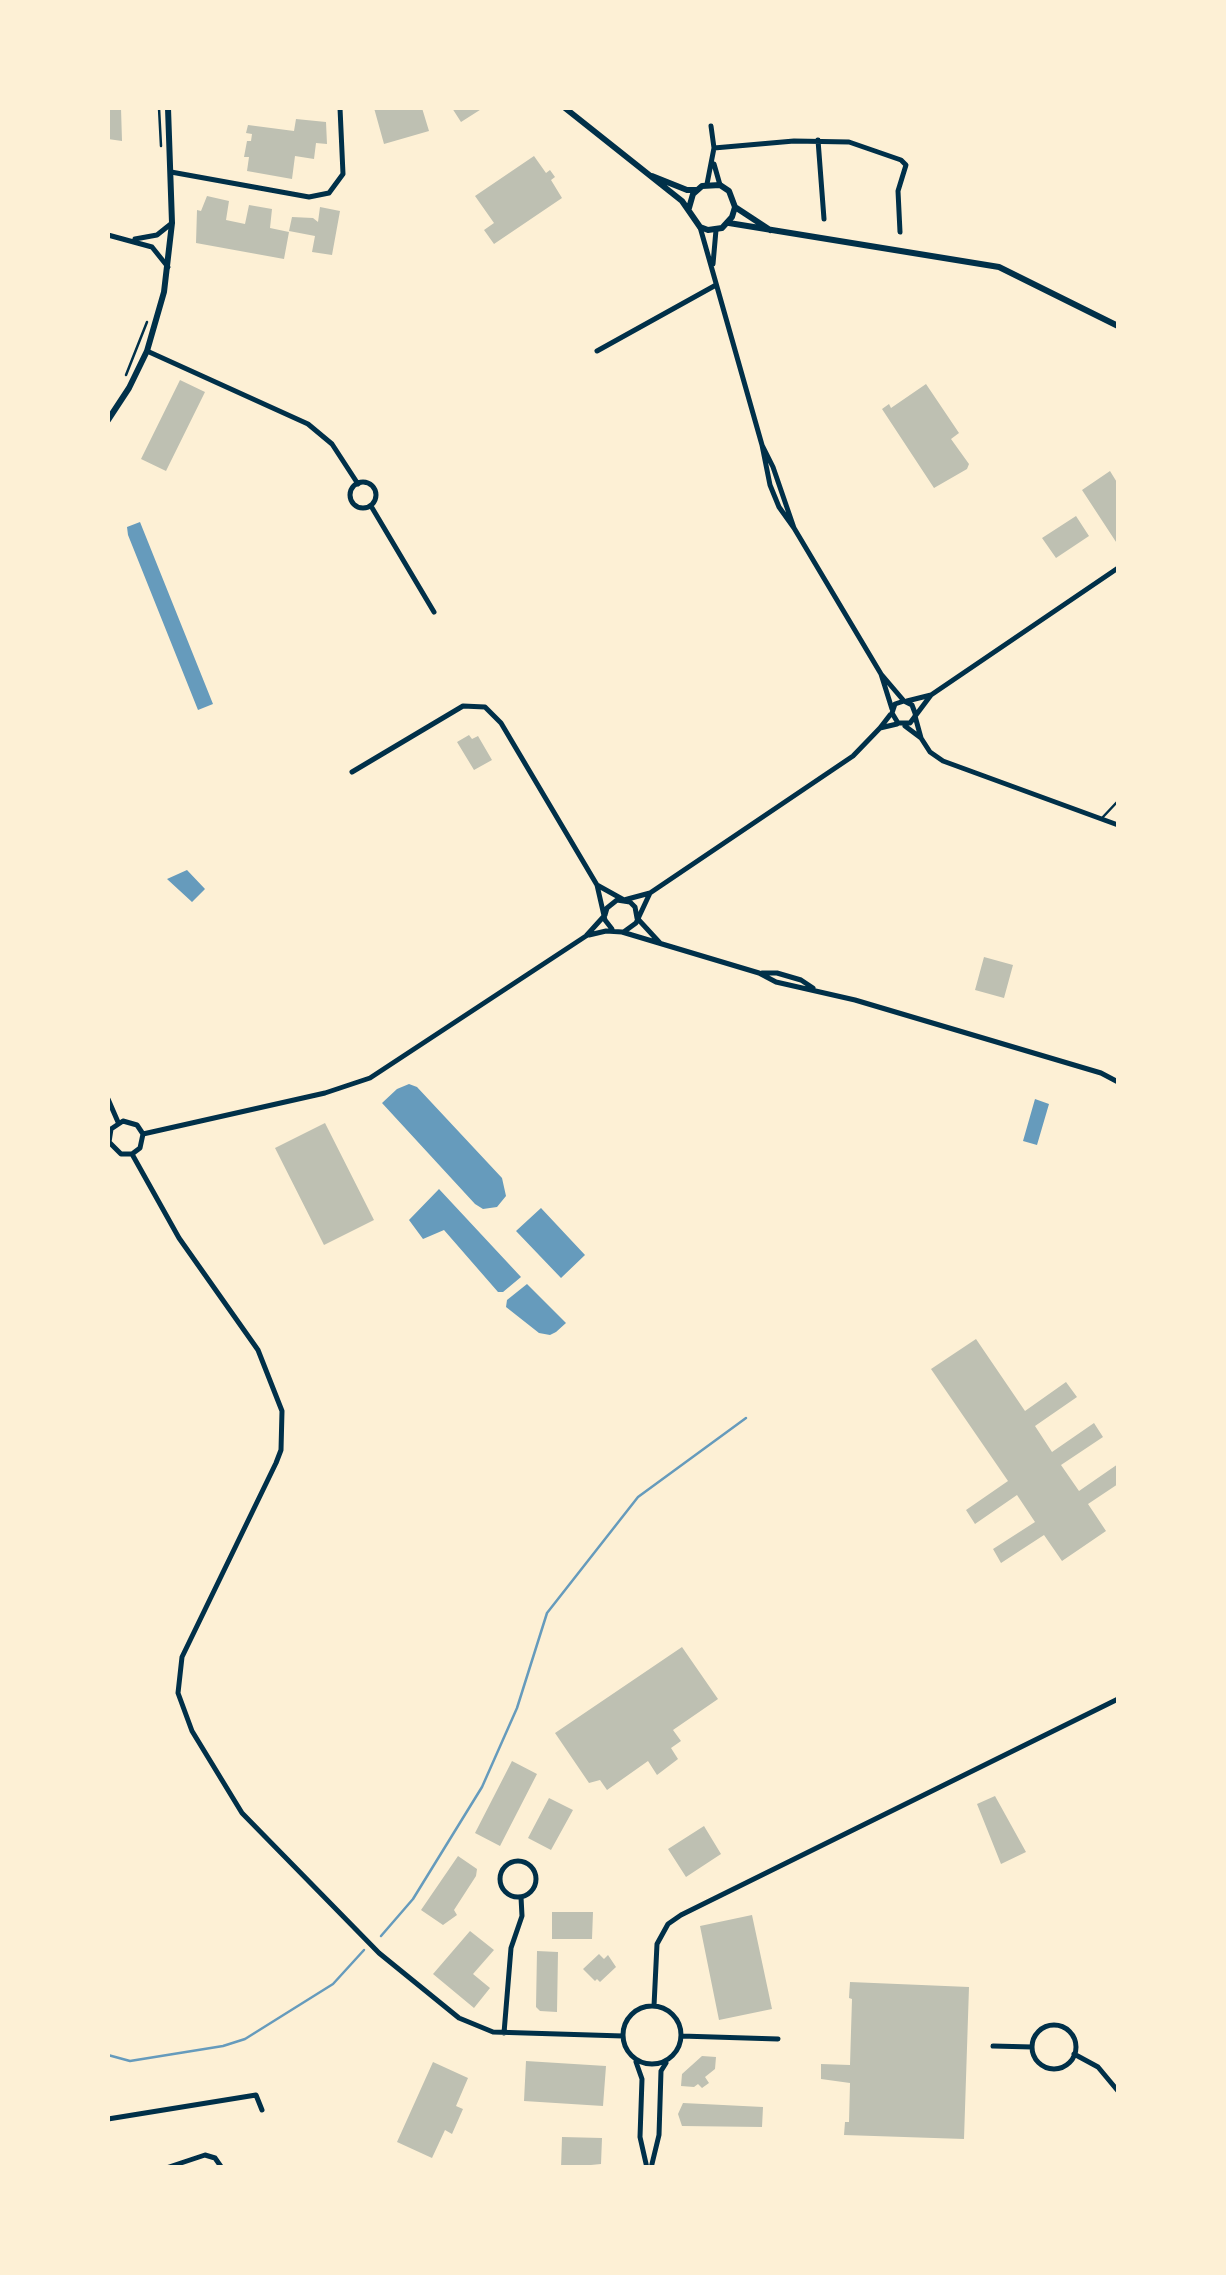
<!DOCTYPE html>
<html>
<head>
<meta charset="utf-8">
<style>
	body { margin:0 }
	#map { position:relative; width:1226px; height:2275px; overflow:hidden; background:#fdf0d5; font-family:"Space Grotesk",sans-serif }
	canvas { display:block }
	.frame { position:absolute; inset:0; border:110px solid #fdf0d5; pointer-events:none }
</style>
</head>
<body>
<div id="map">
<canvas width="1226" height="2275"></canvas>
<div class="frame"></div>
</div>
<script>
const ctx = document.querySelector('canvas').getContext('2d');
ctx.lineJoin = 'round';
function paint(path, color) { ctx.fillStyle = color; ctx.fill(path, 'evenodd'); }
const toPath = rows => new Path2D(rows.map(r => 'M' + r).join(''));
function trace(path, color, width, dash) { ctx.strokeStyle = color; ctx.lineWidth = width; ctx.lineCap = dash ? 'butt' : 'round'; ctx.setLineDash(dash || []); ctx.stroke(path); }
paint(toPath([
	[140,522,213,704,198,710,128,535,127,527],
	[187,870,205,889,192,902,167,879],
	[409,1084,417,1087,502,1178,506,1196,497,1207,483,1209,475,1204,382,1103,397,1089],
	[1035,1099,1049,1104,1037,1145,1023,1141],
	[439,1189,521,1277,503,1292,498,1292,444,1230,423,1239,409,1220],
	[541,1208,585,1255,561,1278,516,1231],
	[527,1284,566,1323,556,1332,550,1335,539,1333,506,1307,507,1300]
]), '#669bbc');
trace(toPath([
	[381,1936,413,1899,482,1787,517,1708,547,1613,638,1497,746,1418],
	[108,2055,130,2061,223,2046,245,2039,333,1984,364,1950]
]), '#669bbc', 2.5);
paint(toPath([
	[108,108,121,108,122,141,108,139],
	[374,108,422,108,429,131,384,144],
	[452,108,483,108,461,122],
	[296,119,326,122,327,144,316,143,314,159,295,156,292,179,247,171,249,157,244,157,247,141,251,141,252,134,246,133,248,125,294,131],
	[534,156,546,173,550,170,555,177,551,180,562,198,494,244,484,230,494,223,475,196],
	[207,196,229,201,226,220,245,224,249,205,272,209,270,228,289,232,284,259,196,243,197,210,201,211],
	[320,207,340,211,332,255,312,252,315,236,289,231,292,217,313,218,318,222],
	[180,380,205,392,166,471,141,459],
	[926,384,959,433,951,439,969,464,967,469,934,488,882,409,889,404,891,408],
	[1110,471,1118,484,1118,545,1082,490],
	[1076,516,1089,536,1056,558,1042,538],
	[469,735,472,739,478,736,492,760,474,770,457,742],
	[984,957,1013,965,1004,998,975,990],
	[325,1123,374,1220,324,1245,275,1148],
	[976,1339,1025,1411,1066,1382,1077,1397,1035,1426,1052,1452,1094,1423,1103,1437,1061,1465,1079,1491,1118,1464,1118,1484,1088,1504,1106,1531,1062,1561,1044,1535,1001,1563,993,1549,1035,1522,1017,1495,975,1524,966,1510,1008,1481,931,1369],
	[682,1647,718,1699,673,1730,681,1741,671,1748,678,1759,657,1775,648,1761,607,1790,600,1780,589,1783,555,1733],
	[512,1761,537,1774,500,1846,475,1833],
	[995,1796,1026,1852,1001,1864,977,1804],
	[549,1798,573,1810,551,1850,528,1838],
	[704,1826,721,1854,686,1877,668,1849],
	[458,1856,477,1869,476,1876,454,1910,457,1915,443,1925,421,1910],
	[552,1912,593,1912,592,1939,552,1939],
	[752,1915,772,2009,719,2020,700,1926],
	[470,1931,494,1950,473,1974,490,1988,474,2008,433,1974],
	[537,1951,558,1952,557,2012,540,2011,536,2007],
	[599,1954,604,1959,608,1955,616,1967,600,1982,597,1979,595,1981,583,1969],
	[850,1982,969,1987,964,2139,844,2135,845,2122,849,2122,850,2083,821,2079,821,2064,850,2065,852,1999,849,1998],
	[702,2056,716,2057,715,2069,705,2077,709,2083,702,2088,698,2084,694,2087,681,2086,682,2074],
	[526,2061,606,2066,603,2106,524,2101],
	[433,2062,468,2078,456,2106,463,2109,452,2134,445,2130,432,2158,397,2142],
	[683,2103,763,2107,762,2127,682,2126,678,2114],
	[562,2137,602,2138,601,2164,561,2168]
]), '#bec0b2');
trace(toPath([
	[159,108,161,146],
	[126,375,147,322]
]), '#003049', 2.5);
trace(toPath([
	[1102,818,1118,801]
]), '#003049', 2.5);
trace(toPath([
	[711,126,714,148],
	[818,140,824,219],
	[714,164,720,185],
	[171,172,309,197,329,193,343,174,340,108],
	[707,184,714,148,794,141,849,142,901,160,906,165,898,191,900,232],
	[700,227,762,445,770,485,779,507,794,528,773,467,762,445],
	[108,235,152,247,168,267],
	[135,239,157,235,172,223],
	[713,264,716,230],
	[147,351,308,424,332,444,358,484],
	[597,351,716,285],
	'350 495a13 13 0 1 1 26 0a13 13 0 1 1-26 0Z',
	[371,506,434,612],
	[794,528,881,674],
	[931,695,1118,568],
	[907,701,931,695,910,723,898,723,892,713,895,704,904,701,912,705,915,713],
	[892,709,881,674,904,701],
	[890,715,880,728,897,724],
	[905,726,921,738,915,716],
	[921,738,930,752,943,761,1118,825],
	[352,772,463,706,485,707,501,723,597,885],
	[650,893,853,756,880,728],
	[612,929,605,920,597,885,624,900,650,893,636,923,625,931],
	[589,935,606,931,622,932,759,973,776,982,855,1000,1101,1073,1118,1082],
	[762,973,777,973,801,980,813,988],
	[108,1099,118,1122],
	[143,1134,325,1093,370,1078,586,936,605,915,607,908,617,900,630,902,635,907,637,918,660,943],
	[109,1142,111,1129,123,1121,137,1125,143,1134],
	[110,1143,121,1154,132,1154,140,1148,143,1134],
	[132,1154,179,1238,258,1350,282,1411,281,1450,276,1463,182,1657,178,1693,192,1731,242,1813,379,1953,459,2018,493,2032,623,2036],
	'500 1879a18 18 0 1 1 36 0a18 18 0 1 1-36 0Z',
	'623 2035a29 29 0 1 1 58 0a29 29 0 1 1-58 0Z',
	[654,2006,657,1944,668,1924,681,1915,1118,1699],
	'1032 2047a22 22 0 1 1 44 0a22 22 0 1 1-44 0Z',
	[504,2033,511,1948,522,1916,521,1897],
	[681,2036,778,2039],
	[993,2046,1032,2047],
	[1074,2054,1098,2067,1118,2091],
	[636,2062,642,2079,640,2137,647,2168],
	[108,2119,256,2095,262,2110],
	[166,2168,205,2155,215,2158,222,2168],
	[651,2168,659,2135,661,2071,666,2063]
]), '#003049', 5);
trace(toPath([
	[108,420,129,388,147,351,164,292,172,223,168,108]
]), '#003049', 6);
trace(toPath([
	[565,108,682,201,700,227,708,230,722,228,732,217,735,207],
	[652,176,687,190,696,190],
	[689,208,693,194,702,186,720,185,729,191,735,207,770,230],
	[729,223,999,267,1118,326]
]), '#003049', 6);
</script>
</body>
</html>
